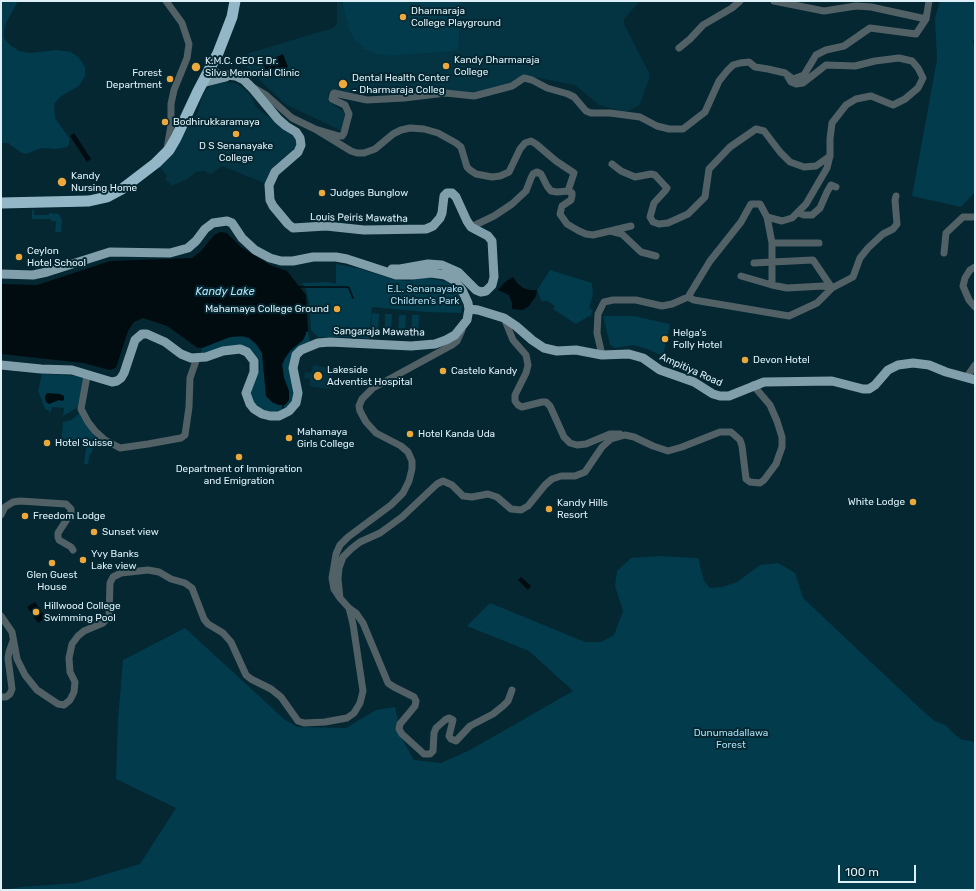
<!DOCTYPE html>
<html>
<head>
<meta charset="utf-8">
<style>
	body { margin:0 }
	#map { position:relative; width:976px; height:891px; overflow:hidden; background:#042732; font-family:Rubik,sans-serif }
	canvas { display:block }
	.frame { position:absolute; inset:0; border:2px solid #def0f7; pointer-events:none }
	.scale { position:absolute; left:838px; top:865px; width:78px; height:18px; box-sizing:border-box; border:2px solid #def0f7; border-top:0; padding-left:5px; font-size:12px; line-height:14px; white-space:nowrap; color:#def0f7; -webkit-text-stroke:3px #042732; paint-order:stroke }
</style>
</head>
<body>
<div id="map">
<canvas width="976" height="891"></canvas>
<div class="frame"></div>
<div class="scale">100 m</div>
</div>
<script>
const ctx = document.querySelector('canvas').getContext('2d');
ctx.lineJoin = 'round';
function paint(path, color) { ctx.fillStyle = color; ctx.fill(path, 'evenodd'); }
const toPath = rows => new Path2D(rows.map(r => 'M' + r).join(''));
function trace(path, color, width, dash) { ctx.strokeStyle = color; ctx.lineWidth = width; ctx.lineCap = dash ? 'butt' : 'round'; ctx.setLineDash(dash || []); ctx.stroke(path); }
function label(font, color, halo, rows, align = 'center') {
  ctx.font = font + ' Rubik,sans-serif'; ctx.lineWidth = 4; ctx.setLineDash([]); ctx.textBaseline = 'middle'; ctx.strokeStyle = halo; ctx.fillStyle = color; for (const [text, x, y, turn = 0] of rows) {
    ctx.save(); ctx.translate(x, y); ctx.rotate((+turn || 0) * Math.PI / 180); ctx.textAlign = isNaN(turn) ? turn : align; if (halo) ctx.strokeText(text, 0, 0); ctx.fillText(text, 0, 0); ctx.restore();
  }
}
paint(toPath([
	[337,1,342,1,342,4,365,49,375,54,386,56,459,47,461,1,640,1,624,19,624,24,649,73,649,79,640,104,638,106,626,112,599,105,575,85,533,77,472,93,442,89,384,95,330,91,328,93,328,101,347,114,342,131,285,104,247,68,245,64,247,55,249,53,333,28,337,24],
	[225,82,235,83,243,88,252,97,256,107,260,111,278,123,295,137,298,146,267,184,222,166,211,174,204,171,196,172,187,179,172,186,165,179,167,176,157,164,190,115,196,117,203,94,206,90,213,84],
	[313,365,333,369,330,389,309,386,310,379,304,378,305,372,311,373]
]), '#043341');
paint(toPath([
	[1,1,18,1,6,23,4,30,4,38,10,45,19,51,29,53,57,50,71,52,79,58,85,67,85,76,79,86,61,96,54,104,55,118,69,138,69,144,67,147,56,149,41,148,26,154,20,152,8,143,1,143],
	[342,1,461,1,459,47,455,51,386,56,375,54,365,49,355,40,349,30],
	[940,1,975,1,975,39,972,42,975,44,975,192,961,207,912,196,937,60,935,18],
	[32,210,34,210,34,215,49,215,49,213,59,214,62,220,61,232,55,232,56,221,51,221,51,219,32,219],
	[336,264,357,268,396,280,409,281,425,277,447,282,454,286,459,294,462,306,461,313,426,312,372,307,369,339,355,337,318,337,311,330,309,302,306,290,302,283,327,282,336,284],
	[550,270,592,283,593,294,589,308,593,310,590,317,589,316,576,324,553,309,555,306,546,300,544,302,541,300,537,290],
	[372,313,379,314,378,333,371,332],
	[385,314,392,314,391,333,385,333],
	[399,315,406,315,405,334,398,334],
	[412,315,419,315,418,335,411,334],
	[603,316,633,316,670,324,663,356,647,349,633,345,615,348,610,345],
	[305,331,308,332,310,343,300,347,292,405,277,413,260,410,249,396,260,369,260,363,259,359,251,350,247,347,201,354,202,348,223,339,237,336,249,338,256,344,262,353,266,396,272,402,279,405,285,405,289,400,289,391,284,378,282,365,285,358,290,351,303,340],
	[42,374,82,376,84,379,78,406,75,409,63,416,64,408,52,407,51,412,45,409,38,391],
	[81,412,98,437,93,443,92,454,90,453,88,464,84,464,86,448,61,444,63,422,71,420],
	[659,556,698,558,704,581,710,588,722,587,737,582,760,565,778,563,795,573,803,598,924,712,935,721,945,725,960,739,975,742,975,890,3,890,21,887,76,883,140,864,176,808,116,779,118,720,123,660,185,628,284,719,297,727,346,728,376,710,395,707,402,739,414,760,441,763,470,750,573,691,529,651,467,626,490,603,585,642,601,642,614,635,623,611,615,586,617,571,631,558]
]), '#013b4c');
paint(toPath([
	[283,54,288,67,268,76,263,63],
	[74,133,91,159,87,162,70,136],
	[220,232,227,233,241,247,270,265,287,271,306,295,308,332,306,331,306,334,303,340,290,351,285,358,282,365,284,378,289,391,289,400,285,405,279,405,272,402,266,396,262,353,256,344,249,338,243,336,230,337,202,348,198,348,167,326,143,318,134,322,128,331,116,368,109,370,84,363,1,354,1,284,37,285,110,261,192,258,201,251,214,235],
	[513,277,517,283,523,288,531,290,537,290,536,296,529,306,523,310,512,309,512,303,509,295,498,290,505,282],
	[47,393,60,394,64,396,64,400,62,401,59,400,49,404,46,402,45,399,45,396],
	[521,577,531,586,528,590,518,580],
	[35,602,46,618,38,623,27,607]
]), '#010c11');
trace(toPath([
	[299,287,347,287,349,288,353,298],
	[283,405,283,408]
]), '#010c11', 1.5);
trace(toPath([
	[166,1,182,23,189,44,187,58,174,90,171,104,171,125,167,149],
	[774,1,824,11,856,6,871,7,926,19],
	[679,48,690,39,703,25,732,8,740,1],
	[254,88,266,95,292,118,315,129,351,151,357,153,364,153,375,149,393,134,401,130,410,128,424,129,438,133,456,143,461,147,467,167,470,170,476,174,492,177,500,176,509,172,520,149,525,143,531,141,536,144,556,161,574,173,568,191],
	[315,129,339,136,342,136,344,133,349,114,345,105,332,99,333,94,334,93,367,100,404,98,446,93,474,96,512,86,524,78,532,80,547,88,568,94,574,97,586,111,591,113,610,113,640,117,657,126,669,129,683,129,705,112,719,81,727,71,733,65,740,63,749,62,755,67,768,69,785,73,793,79,804,75,816,55,826,50,844,46,870,28,916,34,926,19,929,1],
	[612,164,621,171,635,177,651,174,655,175,665,186,667,188,665,191,654,203,650,217,653,222,659,224,668,223,688,214,705,197,709,169,730,147,756,129,764,131,780,152,790,162,804,167,816,166,830,156],
	[798,213,804,215,812,215,820,208,827,192,831,185,836,187],
	[767,217,782,221,792,218,806,204,827,168,830,156,830,139,832,123,846,105,856,99,871,96,893,105,905,99,918,88,923,78,918,68,912,61,899,58,875,61,855,66,826,65,803,83,796,84,791,82,788,77],
	[471,227,494,216,512,204,526,191,531,178,533,174,537,172,541,174,547,186,551,191,557,192,568,191,572,193,572,196,571,200,562,206,560,214,567,224,579,231,586,234,593,235,631,226],
	[610,231,622,234,641,252,656,256],
	[772,243,819,243],
	[944,253,946,233,963,217,975,217],
	[754,263,772,262,772,285],
	[975,267,970,270,965,278,963,286,969,300,975,307],
	[741,276,772,285,787,288,823,286,832,288],
	[688,297,694,300,789,316,817,303,832,288,853,277,860,258,868,248,883,234,893,229,897,224,895,200,896,196],
	[504,318,513,340,526,355,528,365,526,373,515,395,515,401,518,405,522,407,542,402,546,402,550,406,564,437,570,443,577,445,586,444,610,434,620,434],
	[602,355,597,333,598,314,604,302,613,300,636,300,662,306,672,304,688,297,710,261,741,222,751,204,760,204,767,217,772,243,772,262,813,260,832,288],
	[87,376,81,409,88,422,95,431,105,440,120,448,148,444,181,438,185,435,189,407,190,378,197,358],
	[966,378,975,365],
	[1,515,5,507,13,502,20,501,66,504,71,509,71,513,58,533,58,537,59,540,71,547,73,550],
	[340,598,334,589,332,578,336,554,340,545,348,537,391,505,403,493,409,481,412,469,412,461,408,452,401,446,376,433,366,422,360,411,359,406,362,399,373,388,452,345,457,341,462,330],
	[349,608,356,613,363,623,388,683,394,687,414,697,416,701,415,706,400,724,399,729,402,734,424,754,430,754,433,751,434,733,436,728,445,720,449,718,453,720,449,736,451,739,456,741,470,726,493,714,503,706,508,701,512,690],
	[1,616,12,632,17,659,25,675,37,690,58,704,64,705,70,700,74,692,75,682,70,672,69,658,72,644,78,636,84,631,103,623,109,616,110,583,113,577,121,573,148,570,159,572,171,579,185,583,192,588,204,619,208,624,223,633,231,642,246,675,251,679,271,689,281,697,298,721,304,723,325,722,347,718,354,713,360,703,363,691,353,624,349,608,340,598,338,579,339,568,343,557,351,549,360,542,380,533,402,517,437,484,443,481,452,485,463,496,472,497,488,494,497,497,511,509,521,510,528,506,545,485,552,479,561,476,575,476,585,472,602,447,611,439,625,435,634,437,653,446,668,451,682,447,720,432,731,432,740,440,742,446,746,479,750,482,760,483,764,480,776,464,782,447,782,437,777,421,770,405,753,385],
	[1,697,6,697,10,694,12,689,8,658,9,652,13,641]
]), '#526166', 7);
trace(toPath([
	[209,70,218,74,236,76,244,80,253,89,278,119,286,126,296,132,300,138,301,145,298,152,275,172,269,185,270,200,273,206,288,224,293,228,326,226,364,230,426,229,433,226,440,218,442,213,444,196,447,193,452,193,456,197,467,221,471,227,488,236,492,241,494,277,492,285,486,291,481,292,476,290,458,272,442,265,428,264,400,269,392,269],
	[202,83,226,77],
	[1,274,33,275,47,272,110,252,170,253,188,248,196,241,205,229,213,223,227,221,232,223,242,238,255,250,270,258,281,261,293,261,313,257,336,257,347,259,396,275,413,275,431,273,445,275,454,280,462,290,468,303,469,309,467,320,455,335,446,340,435,344,411,346,330,342,318,343,301,350,296,355,293,368,298,393,296,403,289,411,279,416,270,416,262,414,254,409,250,404,246,393,254,372,254,361,247,352,240,349,223,351,206,357,191,358,181,354,165,342,147,334,142,334,135,340,124,373,121,378,117,381,112,382,72,370,41,369,1,365],
	[469,309,478,310,504,318,516,326,532,340,544,348,557,351,576,350,602,355,629,354,643,358,660,370,694,382,713,394,720,396,729,396,764,382,832,381,863,389,869,389,875,385,888,370,898,365,913,363,929,365,946,372,975,380]
]), '#819faa', 9);
trace(toPath([
	[1,203,89,201,107,197,122,189,156,163,169,150,176,138,198,91,218,53,232,17,235,1]
]), '#93b7c6', 11);
for (const [x, y, r, color] of [
	[403,17,4,"#eda83c"],
	[446,66,4,"#eda83c"],
	[196,67,5,"#eda83c"],
	[170,79,4,"#eda83c"],
	[343,84,5,"#eda83c"],
	[165,122,4,"#eda83c"],
	[236,134,4,"#eda83c"],
	[62,182,5,"#eda83c"],
	[322,193,4,"#eda83c"],
	[19,257,4,"#eda83c"],
	[337,309,4,"#eda83c"],
	[665,339,4,"#eda83c"],
	[745,360,4,"#eda83c"],
	[443,371,4,"#eda83c"],
	[318,376,5,"#eda83c"],
	[410,434,4,"#eda83c"],
	[289,438,4,"#eda83c"],
	[47,443,4,"#eda83c"],
	[239,457,4,"#eda83c"],
	[913,502,4,"#eda83c"],
	[549,509,4,"#eda83c"],
	[25,516,4,"#eda83c"],
	[94,532,4,"#eda83c"],
	[83,560,4,"#eda83c"],
	[52,563,4,"#eda83c"],
	[36,612,4,"#eda83c"]
]) { const dot = new Path2D(); dot.arc(x, y, r, 0, 2 * Math.PI); ctx.fillStyle = color; ctx.fill(dot); trace(dot, '#042732', 1.5); }
label('10px', '#def0f7', '#042732', [
	["Dharmaraja",411,11],
	["College Playground",411,23],
	["Kandy Dharmaraja",454,60],
	["College",454,72],
	["K.M.C. CEO E Dr.",205,61],
	["Silva Memorial Clinic",205,73],
	["Forest",162,73,"right"],
	["Department",162,85,"right"],
	["Dental Health Center",352,78],
	["- Dharmaraja Colleg",352,90],
	["Bodhirukkaramaya",173,122],
	["D S Senanayake",236,146,"center"],
	["College",236,158,"center"],
	["Kandy",71,176],
	["Nursing Home",71,188],
	["Judges Bunglow",330,193],
	["Ceylon",27,251],
	["Hotel School",27,263],
	["Mahamaya College Ground",329,309,"right"],
	["Helga's",673,333],
	["Folly Hotel",673,345],
	["Devon Hotel",753,360],
	["Lakeside",327,370],
	["Adventist Hospital",327,382],
	["Castelo Kandy",451,371],
	["Mahamaya",297,432],
	["Girls College",297,444],
	["Hotel Kanda Uda",418,434],
	["Hotel Suisse",55,443],
	["Department of Immigration",239,469,"center"],
	["and Emigration",239,481,"center"],
	["White Lodge",905,502,"right"],
	["Kandy Hills",557,503],
	["Resort",557,515],
	["Freedom Lodge",33,516],
	["Sunset view",102,532],
	["Yvy Banks",91,554],
	["Lake view",91,566],
	["Glen Guest",52,575,"center"],
	["House",52,587,"center"],
	["Hillwood College",44,606],
	["Swimming Pool",44,618]
], 'left');
label('10px', '#def0f7', '#042732', [
	["Louis Peiris Mawatha",359,218,1],
	["Sangaraja Mawatha",379,332,1],
	["Ampitiya Road",691,370,24]
]);
label('10px', '#acdef2', '#042732', [
	["E.L. Senanayake",425,289],
	["Children's Park",425,301],
	["Dunumadallawa",731,733],
	["Forest",731,745]
]);
label('italic 11px', '#b2e5f8', '#042732', [
	["Kandy Lake",225,292]
]);
</script>
</body>
</html>
